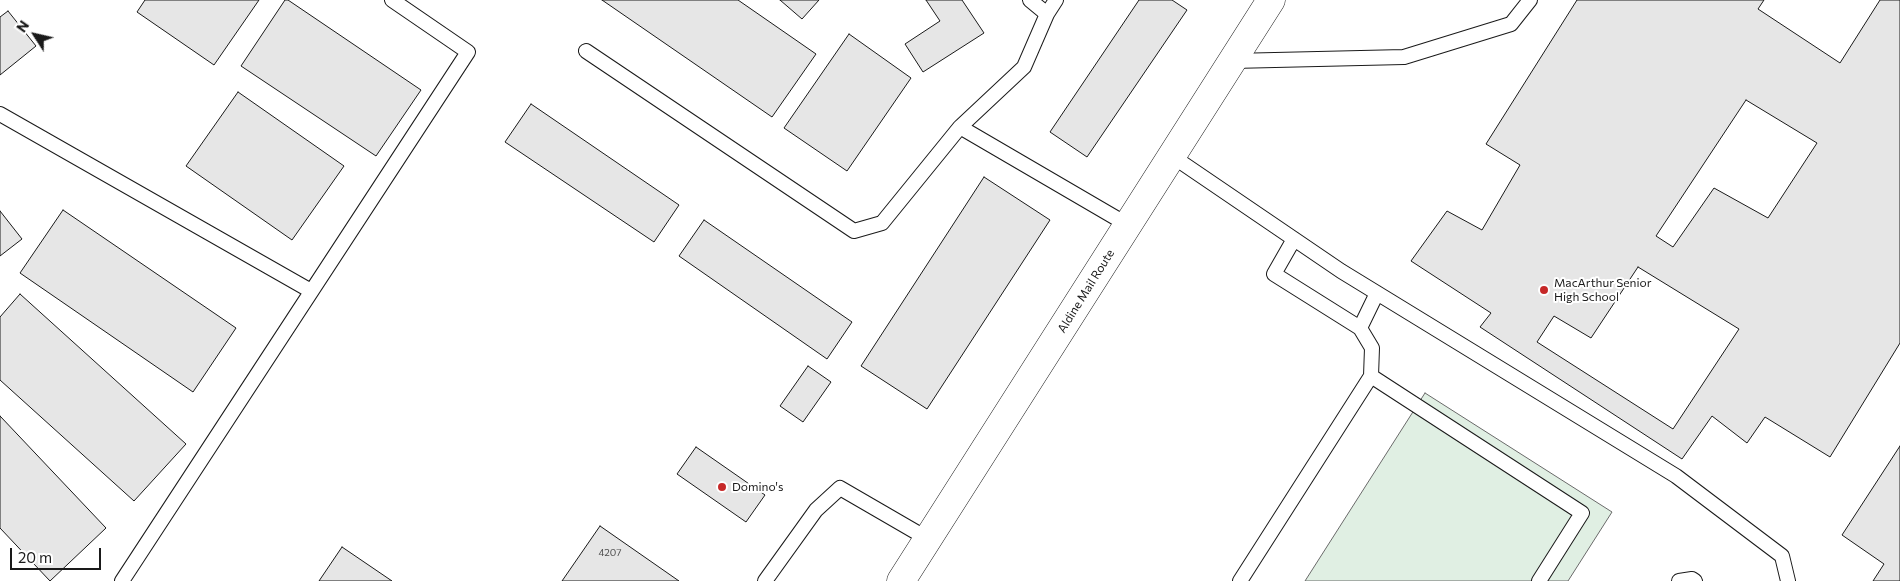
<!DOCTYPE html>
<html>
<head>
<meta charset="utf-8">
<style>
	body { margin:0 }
	#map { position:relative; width:1900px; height:581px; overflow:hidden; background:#fff; font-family:Commissioner,sans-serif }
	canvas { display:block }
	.north { position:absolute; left:10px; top:10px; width:50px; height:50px; -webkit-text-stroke:4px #fff; paint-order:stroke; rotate:305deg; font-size:14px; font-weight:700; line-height:20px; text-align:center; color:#1a1a1a }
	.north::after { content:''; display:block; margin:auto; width:18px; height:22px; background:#1a1a1a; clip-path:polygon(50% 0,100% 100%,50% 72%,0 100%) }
	.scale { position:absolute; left:10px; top:548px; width:91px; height:22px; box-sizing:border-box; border:2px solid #1a1a1a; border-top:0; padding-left:6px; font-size:15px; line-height:18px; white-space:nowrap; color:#1a1a1a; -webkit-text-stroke:4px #fff; paint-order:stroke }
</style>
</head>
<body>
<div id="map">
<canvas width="1900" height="581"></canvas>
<div class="north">N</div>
<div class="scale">20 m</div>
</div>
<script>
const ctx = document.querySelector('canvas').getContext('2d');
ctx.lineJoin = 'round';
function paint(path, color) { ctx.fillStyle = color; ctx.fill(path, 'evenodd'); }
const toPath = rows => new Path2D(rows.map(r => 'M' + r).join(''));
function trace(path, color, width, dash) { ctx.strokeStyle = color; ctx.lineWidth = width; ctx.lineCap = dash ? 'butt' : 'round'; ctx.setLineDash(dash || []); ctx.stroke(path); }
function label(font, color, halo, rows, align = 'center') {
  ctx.font = font + ' Commissioner,sans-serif'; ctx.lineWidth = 4; ctx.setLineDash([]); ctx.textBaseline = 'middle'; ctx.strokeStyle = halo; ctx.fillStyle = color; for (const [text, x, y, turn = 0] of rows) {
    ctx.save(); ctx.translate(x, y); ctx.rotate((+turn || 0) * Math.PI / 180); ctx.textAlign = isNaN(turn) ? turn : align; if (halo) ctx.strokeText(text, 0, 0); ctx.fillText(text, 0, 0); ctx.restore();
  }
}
const green = toPath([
	[1425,393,1612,512,1568,581,1305,581,1425,393]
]);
paint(green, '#e0efe3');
trace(green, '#6a6a6a', 1);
const building = toPath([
	[145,0,259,0,214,65,137,12,145,0],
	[285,0,288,0,421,90,376,156,241,66,285,0],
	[602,0,738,0,816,54,772,117,602,0],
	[780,0,819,0,802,19,780,0],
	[926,0,962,0,984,33,923,72,905,44,940,21,926,0],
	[1139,0,1172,0,1187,10,1087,157,1050,132,1139,0],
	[1577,0,1764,0,1758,9,1840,63,1880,0,1900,0,1900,343,1830,457,1765,417,1747,443,1712,416,1682,459,1480,327,1491,313,1411,261,1447,211,1482,230,1520,165,1486,144,1577,0],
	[1746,100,1817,143,1768,218,1714,188,1673,247,1656,236,1746,100],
	[1638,267,1739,329,1673,429,1537,342,1554,316,1591,338,1638,267],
	[8,11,36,46,0,75,0,17,8,11],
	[849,34,911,78,847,171,784,128,849,34],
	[238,92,344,166,292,240,186,166,238,92],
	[531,104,679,205,654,242,505,142,531,104],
	[984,177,1050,220,927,409,861,366,984,177],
	[63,210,236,328,193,392,20,273,63,210],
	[0,211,22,239,0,256,0,211],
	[704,220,852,322,827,359,679,256,704,220],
	[20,294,186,444,134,501,0,380,0,317,20,294],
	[808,366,831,382,803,422,780,406,808,366],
	[0,416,106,528,50,581,0,528,0,416],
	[1900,446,1900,581,1873,581,1884,564,1842,535,1900,446],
	[696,447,765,495,746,522,677,474,696,447],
	[600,526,679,581,562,581,600,526],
	[342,547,392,581,319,581,342,547]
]);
paint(building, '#e6e6e6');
trace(building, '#1a1a1a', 1);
const lane = toPath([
	[1047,14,1056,0],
	[586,51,854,231,882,223,960,127,1128,225],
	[1232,61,1404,57,1511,24,1530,0],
	[0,114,311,291],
	[960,127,1024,67,1047,14,1030,0],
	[1172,156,1341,271,1676,476,1782,556,1788,581],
	[1294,239,1274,274,1360,328],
	[1371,376,1372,348,1360,328,1377,293],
	[122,581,468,52,392,0],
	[765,581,816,510,840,488,928,539],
	[1240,581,1371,376,1582,513,1539,581],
	[1679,581,1692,579,1695,581]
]);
const secondary = toPath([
	[901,581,1271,0]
]);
trace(lane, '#1a1a1a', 16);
trace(secondary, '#1a1a1a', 29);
trace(lane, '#fff', 14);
trace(secondary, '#fff', 28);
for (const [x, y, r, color] of [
	[1544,290,5,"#c62828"],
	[722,487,5,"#c62828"]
]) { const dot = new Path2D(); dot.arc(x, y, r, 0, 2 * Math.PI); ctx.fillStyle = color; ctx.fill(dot); trace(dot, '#fff', 2); }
label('10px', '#4d4d4d', null, [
	["4207",610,553]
]);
label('12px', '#1a1a1a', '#fff', [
	["MacArthur Senior",1554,283],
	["High School",1554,297],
	["Domino's",732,487]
], 'left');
label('12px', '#1a1a1a', '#fff', [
	["Aldine Mail Route",1086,291,-58]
]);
</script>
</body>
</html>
